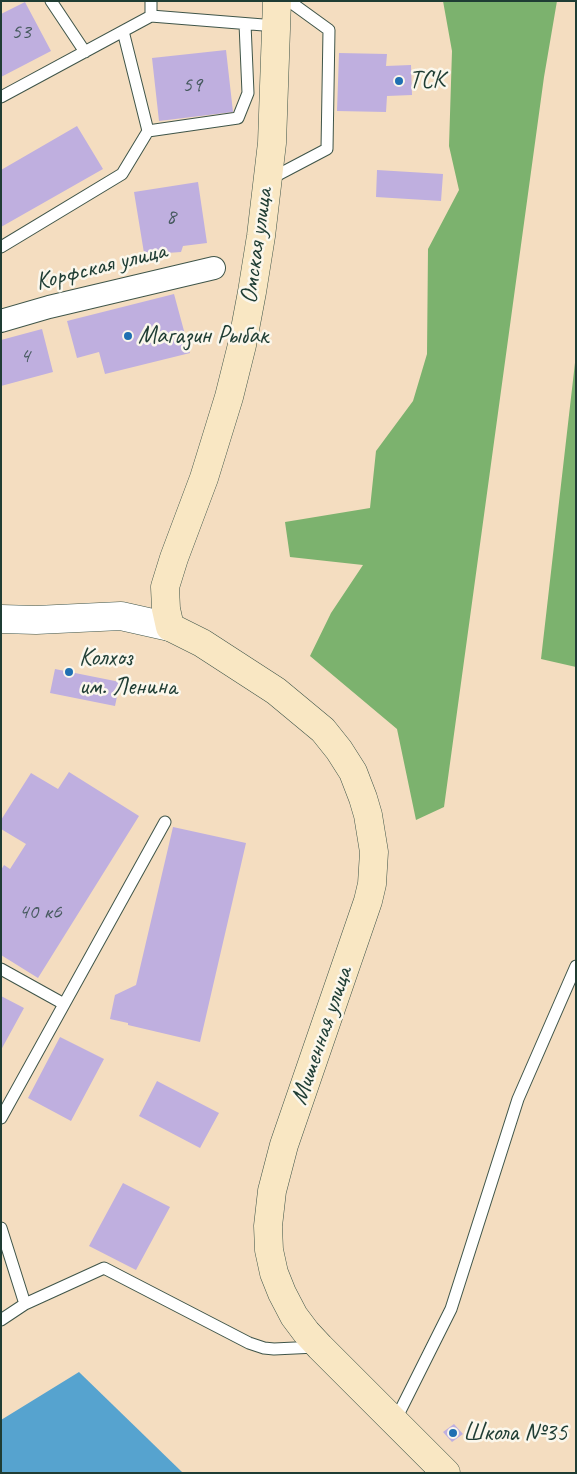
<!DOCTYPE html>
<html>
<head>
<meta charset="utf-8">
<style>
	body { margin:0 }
	#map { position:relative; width:577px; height:1474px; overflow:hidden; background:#f4ddc0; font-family:Caveat,sans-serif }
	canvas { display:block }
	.frame { position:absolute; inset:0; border:2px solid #1f3d34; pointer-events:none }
</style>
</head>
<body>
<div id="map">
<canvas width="577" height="1474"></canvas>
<div class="frame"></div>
</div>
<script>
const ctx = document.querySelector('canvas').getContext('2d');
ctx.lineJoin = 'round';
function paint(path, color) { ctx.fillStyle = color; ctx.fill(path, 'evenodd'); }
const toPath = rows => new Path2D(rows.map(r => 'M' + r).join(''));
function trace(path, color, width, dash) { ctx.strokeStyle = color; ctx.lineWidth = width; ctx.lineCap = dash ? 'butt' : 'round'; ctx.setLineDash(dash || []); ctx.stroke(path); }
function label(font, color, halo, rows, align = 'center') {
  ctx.font = font + ' Caveat,sans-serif'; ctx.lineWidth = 5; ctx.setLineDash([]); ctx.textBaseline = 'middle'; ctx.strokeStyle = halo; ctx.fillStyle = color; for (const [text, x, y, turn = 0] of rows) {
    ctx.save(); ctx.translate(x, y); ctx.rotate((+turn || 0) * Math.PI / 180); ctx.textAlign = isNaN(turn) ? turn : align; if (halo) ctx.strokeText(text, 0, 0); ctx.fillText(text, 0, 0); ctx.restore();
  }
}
paint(toPath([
	[443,1,557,1,544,77,444,807,416,820,397,729,310,656,331,613,363,565,290,557,285,522,370,508,376,451,413,401,427,354,428,249,459,190,449,146,452,51],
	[576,354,576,667,541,659]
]), '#7cb26e');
paint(toPath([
	[79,1372,183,1473,1,1473,1,1420]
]), '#56a3cf');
paint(toPath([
	[25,2,51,51,1,77,1,14],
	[226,50,233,112,159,121,152,58],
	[339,53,387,54,386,66,411,65,412,95,387,96,386,112,337,111],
	[77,126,103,169,1,227,1,170],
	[377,170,443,174,441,201,376,197],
	[198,182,207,243,183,246,181,252,167,253,164,250,144,253,134,192],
	[174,294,190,353,105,374,99,352,77,358,67,321],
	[42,329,53,372,1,386,1,340],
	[55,669,120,682,115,706,50,693],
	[69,772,139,816,38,978,1,955,1,870,4,865,10,869,26,844,1,829,1,820,31,773,58,789],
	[173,827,246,843,200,1042,128,1025,128,1023,110,1019,115,995,136,985],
	[1,996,24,1008,1,1050],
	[60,1037,104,1059,71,1121,28,1098],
	[157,1081,219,1113,200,1148,139,1116],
	[123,1183,170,1207,136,1270,89,1246],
	[454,1424,463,1434,452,1442,443,1432]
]), '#bfafdf');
const service = toPath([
	[51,1,85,52],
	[151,16,151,1],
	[1,97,151,16,276,26],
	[148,131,238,118,248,93,245,24],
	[270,179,327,149,329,30,289,1],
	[1,247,122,174,148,131,123,31],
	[1,969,64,1004],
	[1,1118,165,822],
	[1,1228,25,1304,1,1320],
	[25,1304,104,1268,249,1343,264,1348,274,1349,316,1347],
	[395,1421,451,1309,518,1099,576,966]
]);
const minor = toPath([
	[1,321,49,307,214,268]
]);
const tertiary = toPath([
	[1,619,36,620,121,616,170,627]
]);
const secondary = toPath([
	[277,1,272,143,261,236,252,292,242,345,229,397,204,478,174,558,165,587,166,609,170,627,202,643,276,691,323,730,339,750,353,772,363,798,368,815,374,852,372,884,368,901,284,1145,272,1191,268,1226,269,1250,274,1273,282,1293,294,1316,306,1332,320,1347,446,1473]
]);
trace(service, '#3f5549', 13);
trace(minor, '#3f5549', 24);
trace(tertiary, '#3f5549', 29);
trace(secondary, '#3f5549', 29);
trace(service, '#fff', 11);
trace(minor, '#fff', 22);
trace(tertiary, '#fff', 28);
trace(secondary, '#f9e7c3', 28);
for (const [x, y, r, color] of [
	[399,81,5,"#1f6fb2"],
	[128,336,5,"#1f6fb2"],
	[69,672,5,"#1f6fb2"],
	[453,1433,5,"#1f6fb2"]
]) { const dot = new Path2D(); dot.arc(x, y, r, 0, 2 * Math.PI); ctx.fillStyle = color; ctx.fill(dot); trace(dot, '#fbf7ec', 2); }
label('22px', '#475a5f', null, [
	["53",21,32],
	["59",192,85],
	["8",171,217],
	["4",25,356],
	["40 к6",40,912]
]);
label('25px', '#1f3d34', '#fbf7ec', [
	["TCK",409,81],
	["Магазин Рыбак",138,336],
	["Колхоз",79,658],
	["им. Ленина",79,687],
	["Школа №35",463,1433]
], 'left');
label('25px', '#1f3d34', '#fbf7ec', [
	["Омская улица",257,246,-82],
	["Корфская улица",101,267,-14],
	["Мишенная улица",322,1036,-71]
]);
</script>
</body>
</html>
